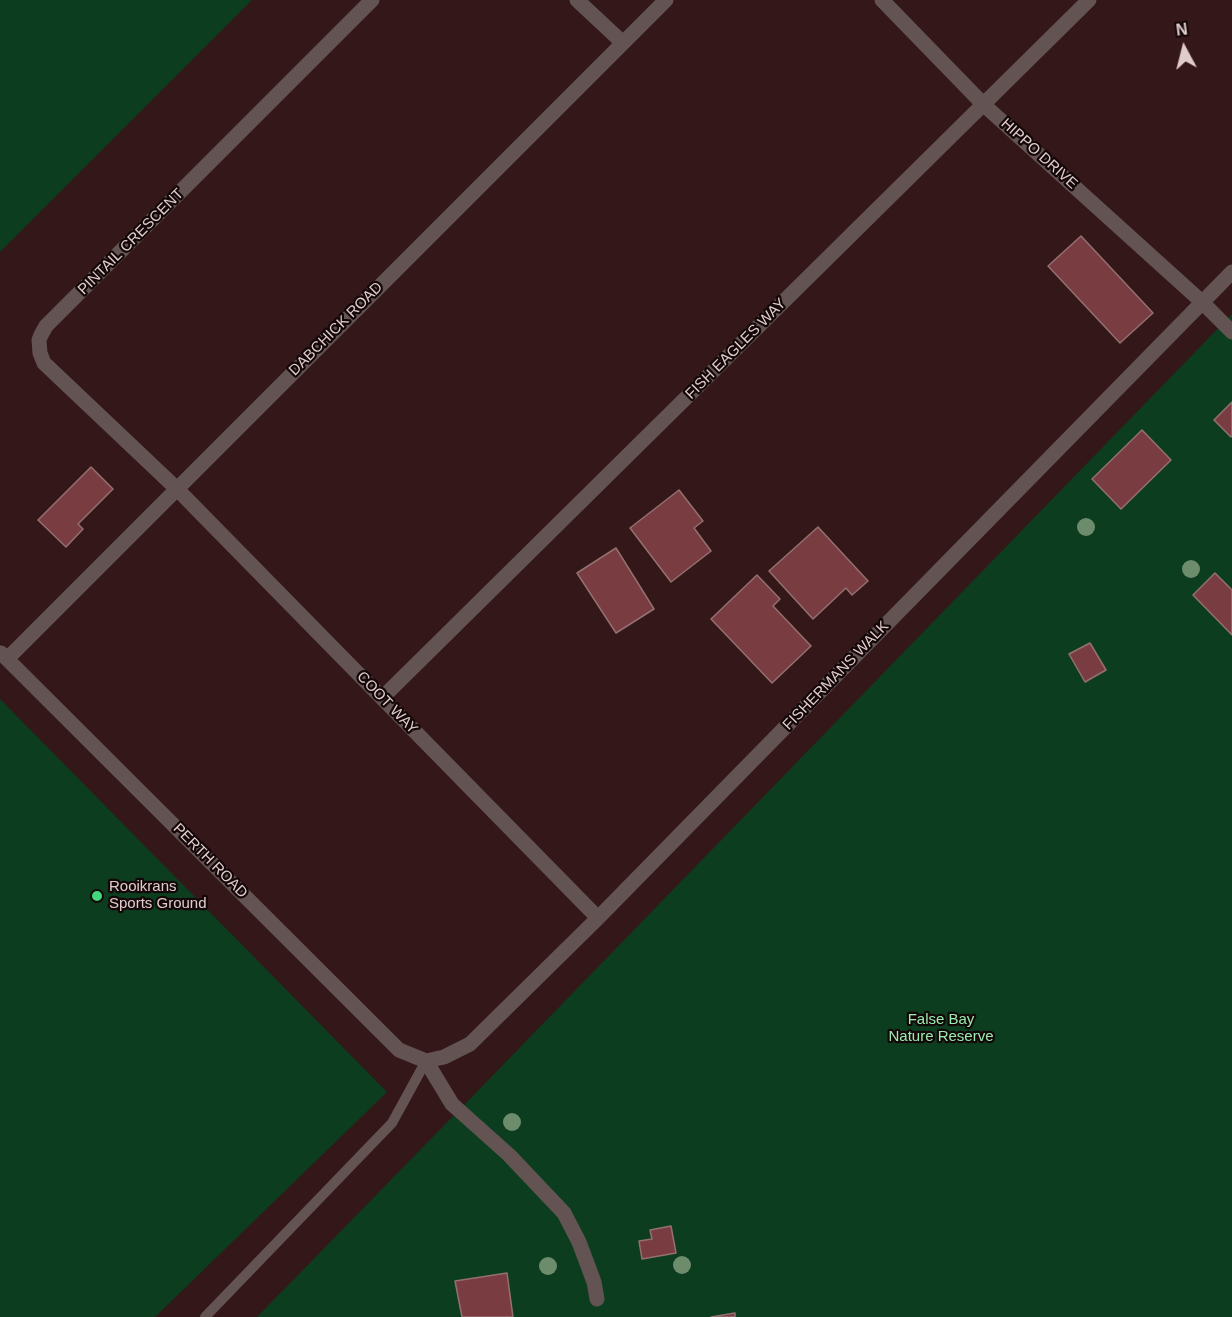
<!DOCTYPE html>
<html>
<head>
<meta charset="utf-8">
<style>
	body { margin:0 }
	#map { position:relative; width:1232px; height:1317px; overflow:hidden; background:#341719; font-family:Helvetica,sans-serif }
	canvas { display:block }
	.north { position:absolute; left:1154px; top:18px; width:60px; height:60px; -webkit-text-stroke:4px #130708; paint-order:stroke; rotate:353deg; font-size:16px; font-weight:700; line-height:24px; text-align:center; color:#e1cccd }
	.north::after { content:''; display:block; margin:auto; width:21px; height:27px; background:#e1cccd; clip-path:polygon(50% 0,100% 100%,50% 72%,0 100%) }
</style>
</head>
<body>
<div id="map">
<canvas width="1232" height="1317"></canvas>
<div class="north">N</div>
</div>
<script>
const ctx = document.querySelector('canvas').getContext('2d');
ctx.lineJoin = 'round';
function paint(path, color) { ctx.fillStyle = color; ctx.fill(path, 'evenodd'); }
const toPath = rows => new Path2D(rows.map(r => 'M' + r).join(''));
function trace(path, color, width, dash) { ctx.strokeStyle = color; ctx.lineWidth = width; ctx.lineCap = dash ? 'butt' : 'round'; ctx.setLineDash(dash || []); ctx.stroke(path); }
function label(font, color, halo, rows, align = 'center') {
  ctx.font = font + ' Helvetica,sans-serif'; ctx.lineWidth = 4.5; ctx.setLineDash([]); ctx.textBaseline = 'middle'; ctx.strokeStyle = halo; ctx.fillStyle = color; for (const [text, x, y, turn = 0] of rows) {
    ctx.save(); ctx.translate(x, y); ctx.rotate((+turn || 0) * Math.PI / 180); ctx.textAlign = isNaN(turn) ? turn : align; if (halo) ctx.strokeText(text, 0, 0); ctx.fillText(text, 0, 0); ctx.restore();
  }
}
paint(toPath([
	[0,0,252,0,0,252],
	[1232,314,1232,1317,257,1317,463,1106],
	[0,699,387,1092,155,1317,0,1317]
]), '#0c3d1f');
const building = toPath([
	[1081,236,1153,313,1120,343,1048,266,1081,236],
	[1232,402,1232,436,1231,437,1214,420,1232,402],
	[1142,430,1171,460,1121,509,1092,479,1142,430],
	[91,467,113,489,78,524,83,529,66,547,38,520,91,467],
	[679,490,703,521,694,528,711,551,671,582,630,528,679,490],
	[818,527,868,581,852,595,846,588,813,619,769,571,818,527],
	[616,548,654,609,616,633,577,573,616,548],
	[1215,573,1232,590,1232,635,1193,595,1215,573],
	[757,575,780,599,773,606,811,646,772,683,711,619,757,575],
	[1090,643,1106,670,1085,682,1069,654,1090,643],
	[671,1226,676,1253,642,1259,639,1241,652,1239,650,1230,671,1226],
	[507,1273,513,1317,462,1317,455,1281,507,1273],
	[735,1313,735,1317,711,1317,735,1313]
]);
paint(building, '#783c41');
trace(building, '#957071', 1.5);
trace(toPath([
	[205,1317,392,1123,426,1061]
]), '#635353', 10);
trace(toPath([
	[372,0,46,326,41,335,39,340,40,353,44,363,177,489,598,918],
	[577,0,623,43],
	[882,0,984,105,1202,302,1232,332],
	[1,653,399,1050,426,1061],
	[7,659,666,0],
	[382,698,1089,0],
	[426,1061,444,1057,470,1044,598,918,1232,272],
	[426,1061,452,1104,509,1155,564,1213,579,1242,594,1282,597,1299]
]), '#635353', 15);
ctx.fillStyle = '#6c8c6c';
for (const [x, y] of [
	[1086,527],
	[1191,569],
	[512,1122],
	[682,1265],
	[548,1266]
]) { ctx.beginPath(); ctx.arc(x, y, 9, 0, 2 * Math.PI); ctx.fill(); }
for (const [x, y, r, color] of [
	[97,896,6,"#42d77b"]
]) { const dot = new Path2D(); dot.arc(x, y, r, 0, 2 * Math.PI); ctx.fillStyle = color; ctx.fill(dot); trace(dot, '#130708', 2); }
label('15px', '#e1cccd', '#130708', [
	["HIPPO DRIVE",1039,154,42],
	["PINTAIL CRESCENT",131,242,-45],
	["DABCHICK ROAD",336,329,-45],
	["FISH EAGLES WAY",736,349,-45],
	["FISHERMANS WALK",836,676,-46],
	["COOT WAY",387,703,46],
	["PERTH ROAD",210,861,45]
]);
label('15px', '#e1cccd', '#130708', [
	["Rooikrans",109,887],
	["Sports Ground",109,904]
], 'left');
label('15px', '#9aebb0', '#130708', [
	["False Bay",941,1020],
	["Nature Reserve",941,1037]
]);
</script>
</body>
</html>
